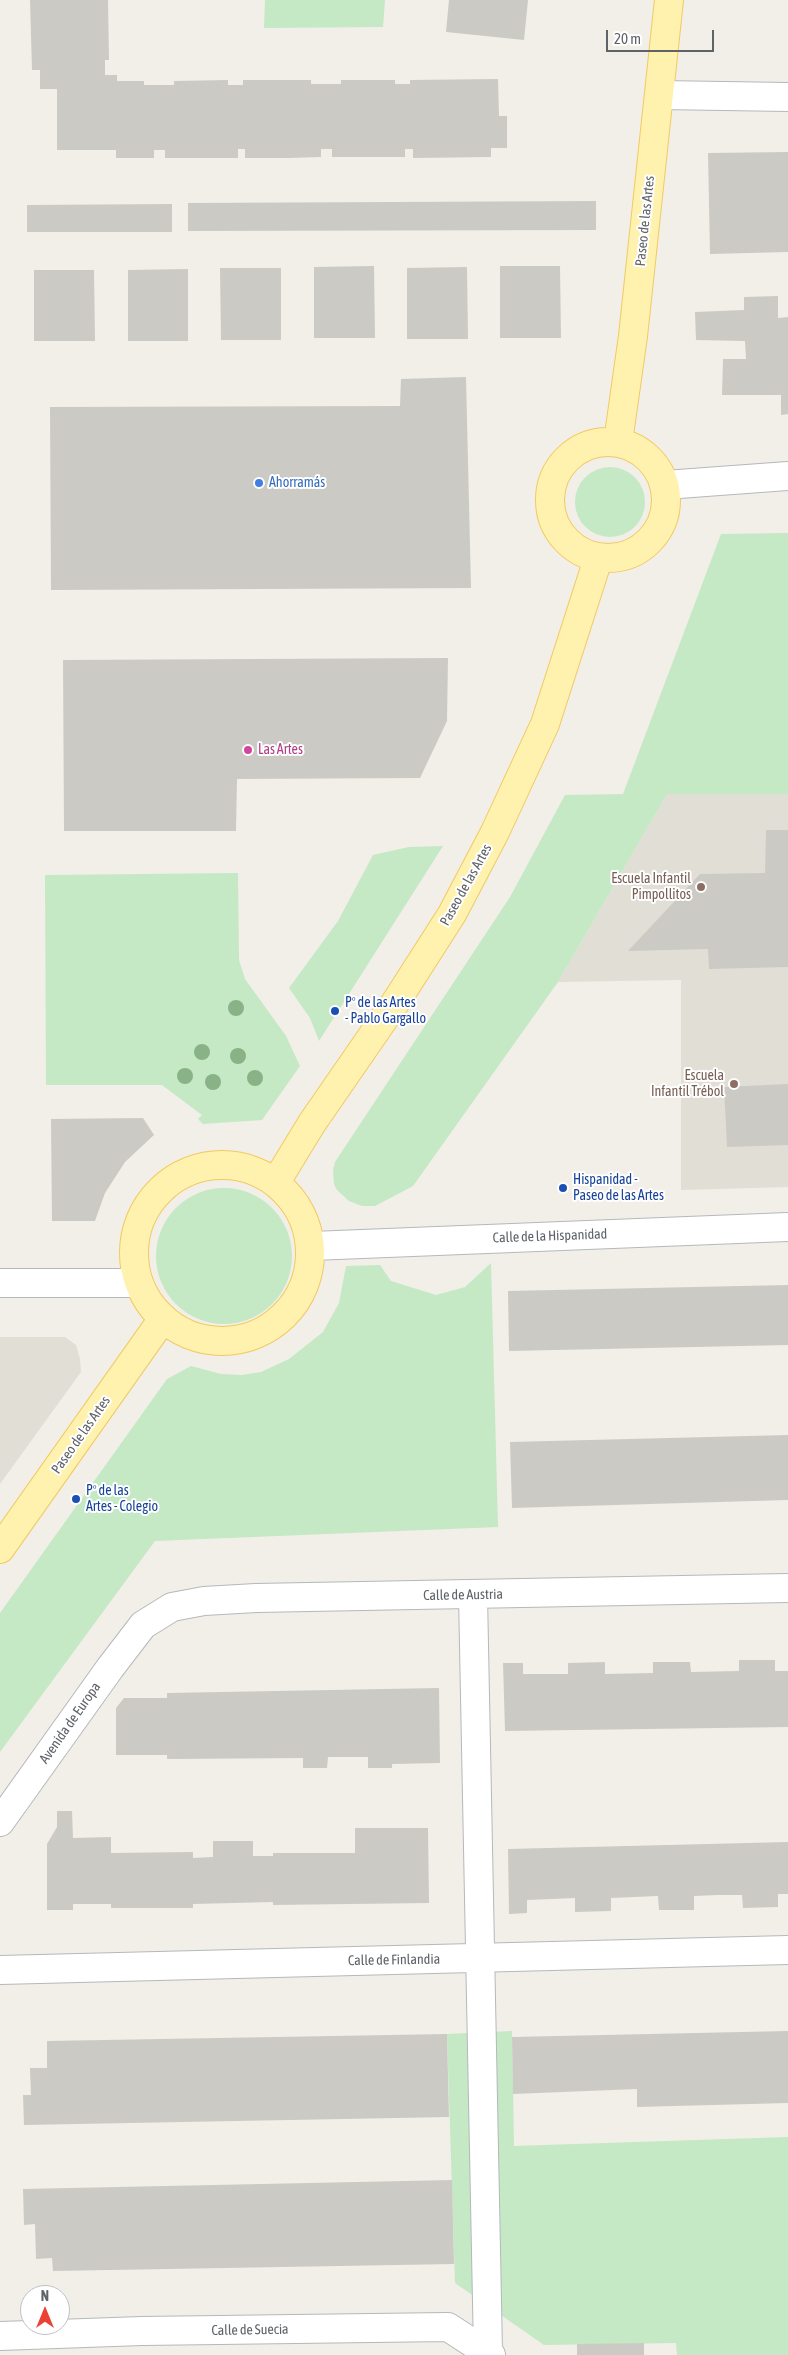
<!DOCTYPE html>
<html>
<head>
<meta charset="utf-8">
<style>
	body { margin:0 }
	#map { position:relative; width:788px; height:2355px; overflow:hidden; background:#f1efe8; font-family:"Asap Condensed",sans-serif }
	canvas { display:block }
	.north { position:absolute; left:20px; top:2285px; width:50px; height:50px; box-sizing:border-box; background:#fff; border:1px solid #bfc1c3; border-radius:50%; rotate:0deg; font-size:14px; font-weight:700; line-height:20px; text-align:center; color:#5f6368 }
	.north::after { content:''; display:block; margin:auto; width:18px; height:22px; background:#ea4335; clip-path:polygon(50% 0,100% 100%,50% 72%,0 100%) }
	.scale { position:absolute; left:606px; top:30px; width:108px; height:22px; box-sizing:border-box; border:2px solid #5f6368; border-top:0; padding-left:6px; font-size:15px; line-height:18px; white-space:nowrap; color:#5f6368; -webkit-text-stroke:4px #fff; paint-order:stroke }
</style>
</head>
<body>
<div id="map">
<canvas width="788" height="2355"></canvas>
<div class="north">N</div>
<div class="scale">20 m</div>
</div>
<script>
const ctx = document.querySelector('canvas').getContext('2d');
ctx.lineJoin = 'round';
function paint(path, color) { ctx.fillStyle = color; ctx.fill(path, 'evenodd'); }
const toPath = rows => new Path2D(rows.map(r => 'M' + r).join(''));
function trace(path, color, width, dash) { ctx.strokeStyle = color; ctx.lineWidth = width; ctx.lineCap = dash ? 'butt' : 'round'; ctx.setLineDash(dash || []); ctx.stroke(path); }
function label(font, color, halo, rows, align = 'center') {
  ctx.font = font + ' "Asap Condensed",sans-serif'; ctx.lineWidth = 4; ctx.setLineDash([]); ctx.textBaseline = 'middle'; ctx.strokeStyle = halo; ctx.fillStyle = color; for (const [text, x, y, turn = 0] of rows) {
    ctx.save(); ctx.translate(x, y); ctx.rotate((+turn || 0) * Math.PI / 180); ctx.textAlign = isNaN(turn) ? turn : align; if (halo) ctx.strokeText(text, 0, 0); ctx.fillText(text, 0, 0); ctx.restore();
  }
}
paint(toPath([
	[667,794,788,794,788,1187,681,1190,681,980,558,982],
	[0,1337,65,1337,76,1345,80,1359,81,1372,0,1484]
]), '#e1ded6');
paint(toPath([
	[265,0,385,0,383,27,264,28],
	'575 502a35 35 0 1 1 70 0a35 35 0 1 1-70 0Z',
	[788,533,788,794,667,794,558,982,413,1186,375,1206,362,1206,349,1201,337,1190,334,1184,333,1170,335,1162,510,897,565,795,623,794,721,534],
	[443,846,319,1041,310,1018,289,988,338,921,373,855,409,847],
	[238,873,239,960,245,979,286,1036,300,1066,262,1120,203,1124,198,1119,202,1115,162,1085,46,1085,45,875],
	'156 1256a68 68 0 1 1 136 0a68 68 0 1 1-136 0Z',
	[491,1263,498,1527,155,1541,0,1752,0,1613,167,1379,191,1366,221,1374,242,1375,261,1372,289,1359,323,1332,339,1303,346,1266,380,1265,391,1281,436,1295,465,1287],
	[512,2031,514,2146,788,2137,788,2355,677,2355,676,2343,544,2345,455,2283,447,2034]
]), '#c5e8c5');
paint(toPath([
	[30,0,108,0,109,60,105,60,105,75,117,75,117,81,144,81,144,85,174,85,174,81,228,80,228,85,243,85,243,80,311,80,311,84,341,84,341,80,395,80,395,84,410,84,410,80,498,79,499,116,507,116,507,148,491,148,491,157,413,158,413,149,405,149,405,157,332,157,332,149,321,149,321,157,289,158,245,158,245,149,238,149,238,158,165,158,165,150,154,150,154,158,116,158,116,150,57,150,57,89,40,89,40,70,32,70],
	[449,0,528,0,524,40,446,32],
	[788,152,788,252,710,254,708,153],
	[596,201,596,230,188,231,188,203],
	[172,204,172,232,27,232,27,205],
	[374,266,375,338,314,338,314,267],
	[500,266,560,266,561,338,500,338],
	[467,267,468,339,407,339,407,268],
	[220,268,281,268,281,340,221,340],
	[188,269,188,341,128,341,128,270],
	[34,270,94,270,95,341,34,341],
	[778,296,778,318,788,317,788,414,781,415,781,395,722,395,723,359,746,359,745,341,696,340,695,312,744,310,744,297],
	[466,377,471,588,51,590,50,407,400,406,401,379],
	[448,658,447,721,420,778,237,779,236,831,64,831,63,660],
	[766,830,788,830,788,967,709,969,708,949,628,951,700,874,765,873],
	[788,1084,788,1145,727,1147,724,1087],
	[143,1118,154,1135,125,1162,105,1193,95,1221,52,1221,51,1119],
	[788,1285,788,1345,509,1351,508,1291],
	[788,1435,788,1500,512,1508,510,1442],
	[739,1660,775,1660,775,1671,788,1671,788,1727,505,1731,503,1663,523,1663,523,1674,568,1674,568,1663,605,1662,605,1674,653,1673,653,1662,690,1662,691,1672,739,1671],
	[439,1688,440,1763,392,1764,392,1768,368,1768,368,1757,328,1757,327,1768,303,1768,303,1758,167,1759,167,1755,116,1755,116,1708,124,1698,167,1698,167,1693],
	[57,1811,72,1811,73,1838,111,1837,111,1853,193,1852,193,1858,213,1857,213,1841,253,1841,253,1856,273,1856,273,1853,355,1853,355,1828,428,1828,429,1903,273,1905,273,1902,193,1904,193,1908,111,1908,111,1904,73,1904,73,1910,47,1910,47,1844,57,1827],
	[788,1842,788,1894,778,1894,778,1907,743,1908,742,1895,718,1895,694,1896,694,1910,659,1910,658,1896,611,1898,611,1911,575,1912,575,1898,527,1900,527,1913,509,1914,508,1849],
	[788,2031,788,2103,637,2107,637,2089,513,2094,512,2037],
	[447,2034,449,2117,24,2125,23,2095,31,2095,30,2068,47,2068,47,2041],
	[452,2180,454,2264,53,2271,52,2258,36,2259,35,2224,24,2225,23,2189],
	[644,2343,644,2355,577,2355,577,2344]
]), '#cccac5');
const minor = toPath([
	[660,95,788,97],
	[665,485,788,476],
	[312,1246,788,1227],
	[0,1283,137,1283],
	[473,1595,488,2352],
	[0,1822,110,1668,143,1625,172,1607,204,1601,256,1598,788,1588],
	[0,1970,788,1950],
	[0,2336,142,2331,448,2327,491,2355]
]);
const major = toPath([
	'550 500a58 58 0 1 1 116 0a58 58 0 1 1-116 0Z',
	[618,442,633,336,669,0],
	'134 1253a88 88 0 1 1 176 0a88 88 0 1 1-176 0Z',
	[276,1182,312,1123,397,1000,452,914,495,832,545,724,598,559],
	[0,1549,162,1320]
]);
trace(minor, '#b5b8bc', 30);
trace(major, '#f2c960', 30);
trace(minor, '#fff', 28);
trace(major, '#fff2af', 28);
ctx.fillStyle = '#89b387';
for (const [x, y] of [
	[236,1008],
	[202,1052],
	[238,1056],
	[185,1076],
	[255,1078],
	[213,1082]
]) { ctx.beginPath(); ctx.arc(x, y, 8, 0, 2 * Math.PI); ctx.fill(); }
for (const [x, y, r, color] of [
	[259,483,5,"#3f7fe0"],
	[248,750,5,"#d1479c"],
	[701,887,5,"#8d6e63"],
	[335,1011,5,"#1a4fb4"],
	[734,1084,5,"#8d6e63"],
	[563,1188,5,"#1a4fb4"],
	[76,1499,5,"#1a4fb4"]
]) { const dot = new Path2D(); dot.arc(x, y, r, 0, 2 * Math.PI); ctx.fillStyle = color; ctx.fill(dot); trace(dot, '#fff', 2); }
label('14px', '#5f6368', '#fff', [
	["Paseo de las Artes",645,221,-84],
	["Paseo de las Artes",466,885,-61],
	["Calle de la Hispanidad",550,1236,-2],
	["Paseo de las Artes",81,1435,-55],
	["Calle de Austria",463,1595,-1],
	["Avenida de Europa",70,1723,-55],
	["Calle de Finlandia",394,1960,-1],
	["Calle de Suecia",250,2330,-1]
]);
label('14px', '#366cbe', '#fff', [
	["Ahorramás",269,483]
], 'left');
label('14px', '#b23c85', '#fff', [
	["Las Artes",258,750]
], 'left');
label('14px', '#785e54', '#fff', [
	["Escuela Infantil",691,879],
	["Pimpollitos",691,895],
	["Escuela",724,1076],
	["Infantil Trébol",724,1092]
], 'right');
label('14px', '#164399', '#fff', [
	["Pº de las Artes",345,1003],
	["- Pablo Gargallo",345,1019],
	["Hispanidad -",573,1180],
	["Paseo de las Artes",573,1196],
	["Pº de las",86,1491],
	["Artes - Colegio",86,1507]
], 'left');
</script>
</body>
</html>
